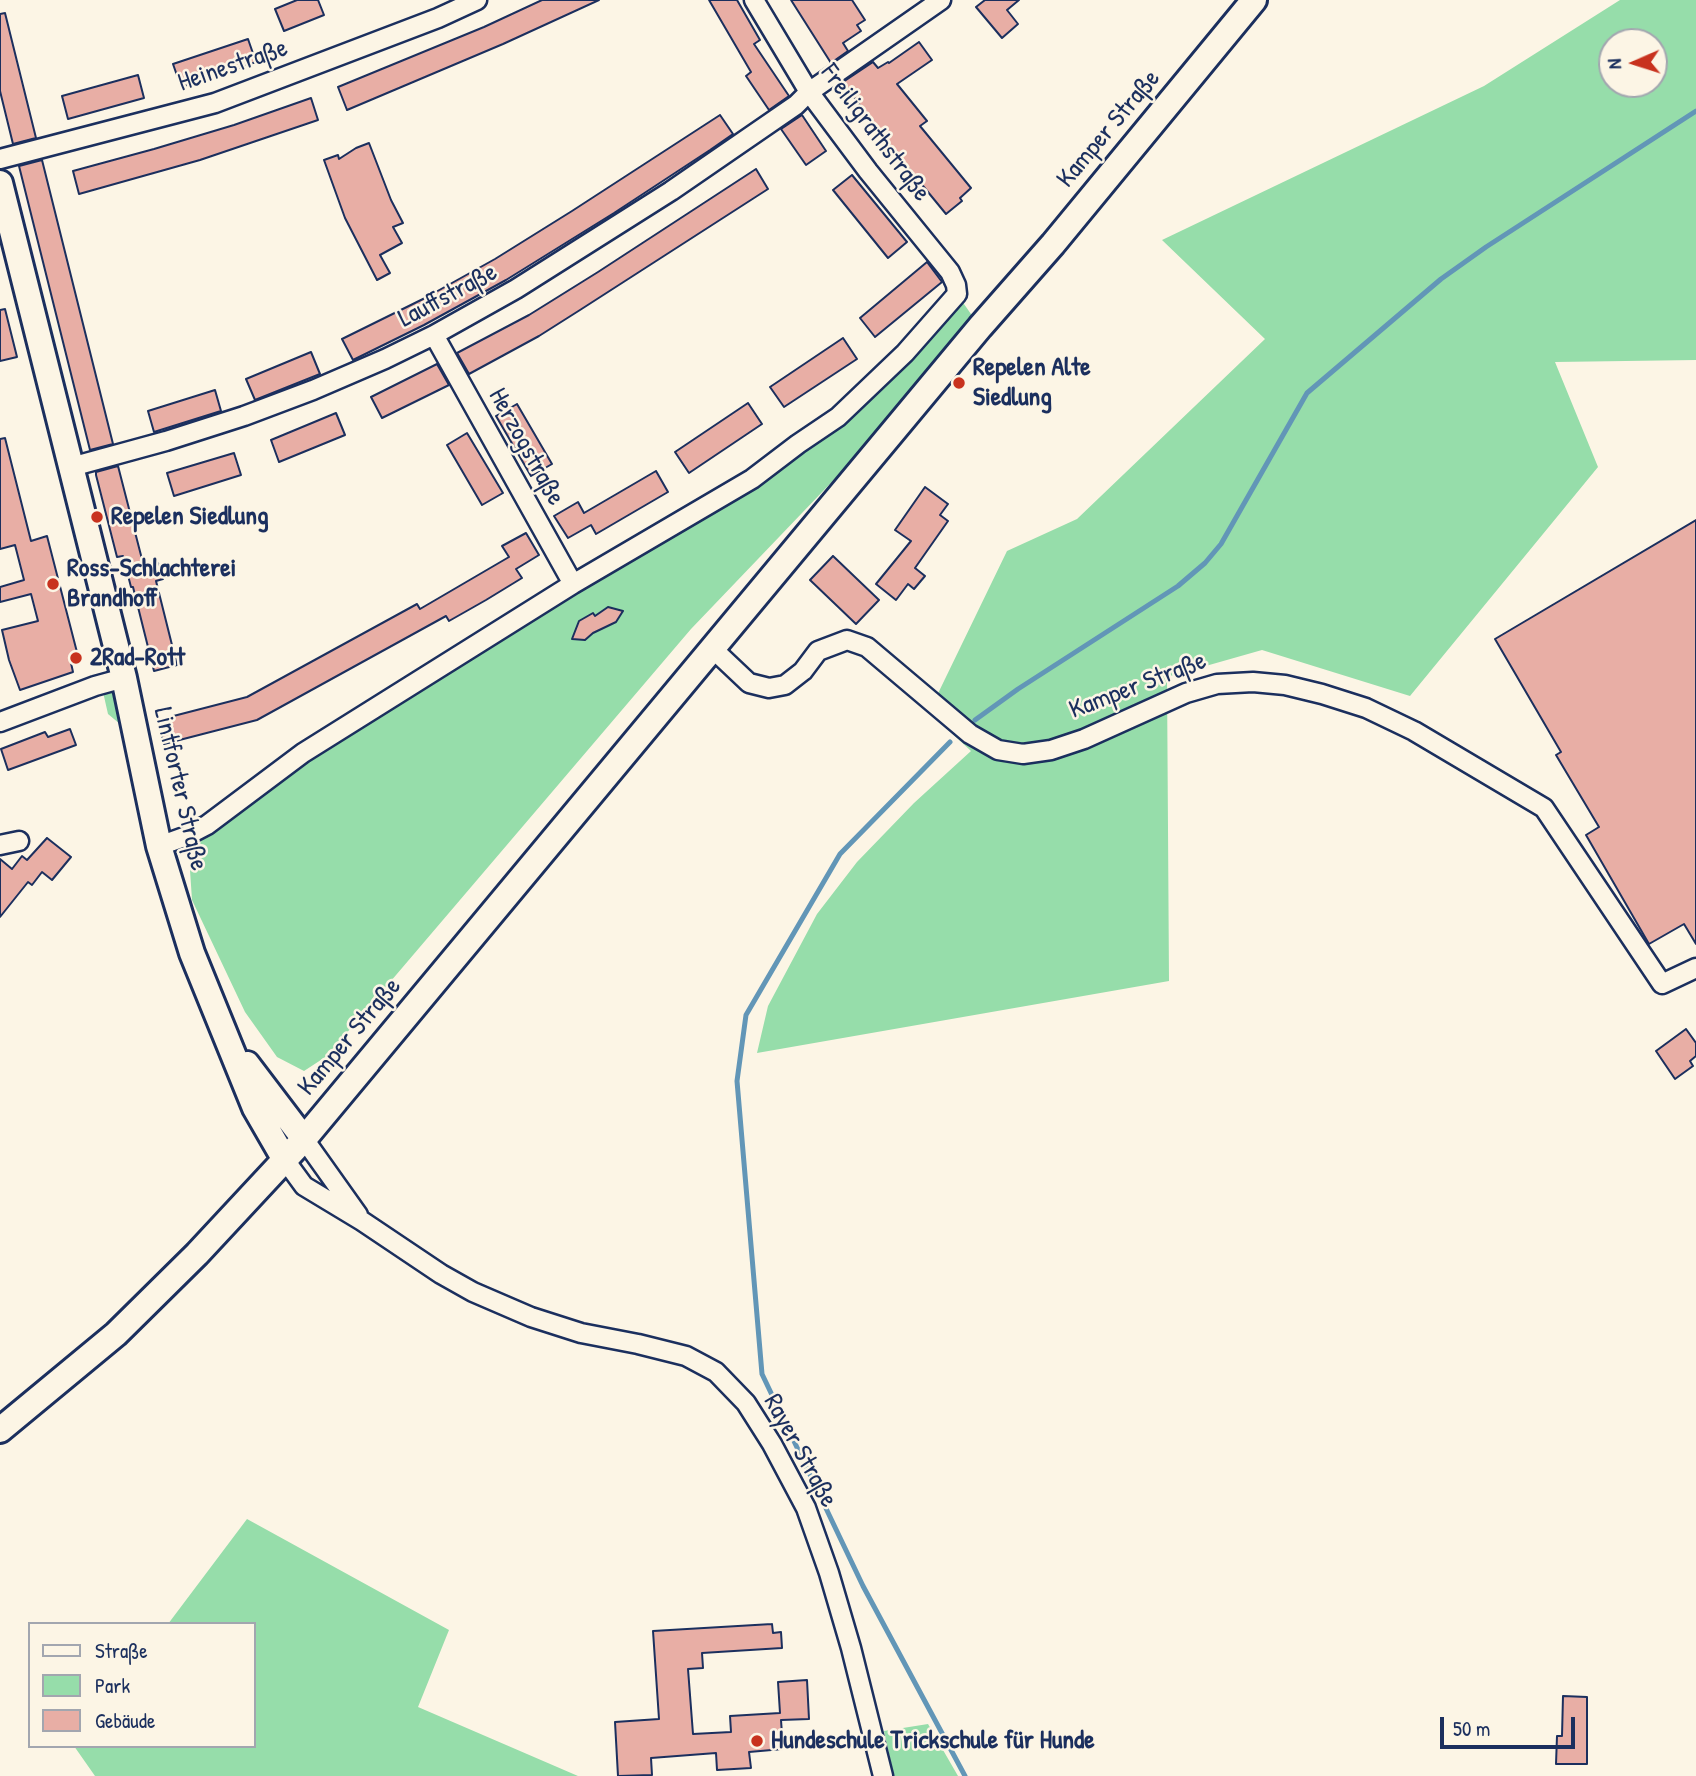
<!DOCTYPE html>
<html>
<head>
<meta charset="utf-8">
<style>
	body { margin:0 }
	#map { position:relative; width:1696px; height:1776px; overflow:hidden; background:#fcf5e5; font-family:"Patrick Hand",sans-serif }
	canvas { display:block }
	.legend { position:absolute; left:28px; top:1622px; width:228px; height:126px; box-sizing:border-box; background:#fcf5e5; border:2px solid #a2a6af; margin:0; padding:9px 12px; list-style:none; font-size:21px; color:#1b2f5e }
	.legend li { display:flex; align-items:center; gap:14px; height:35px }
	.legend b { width:35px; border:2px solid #a2a6af }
	.north { position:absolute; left:1598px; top:28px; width:70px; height:70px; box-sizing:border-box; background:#fcf5e5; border:2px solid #a2a6af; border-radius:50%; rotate:267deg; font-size:19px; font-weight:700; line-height:28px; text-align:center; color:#1b2f5e }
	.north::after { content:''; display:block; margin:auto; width:24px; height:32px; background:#c8321e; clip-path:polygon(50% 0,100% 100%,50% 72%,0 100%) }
	.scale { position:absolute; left:1440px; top:1717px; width:135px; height:32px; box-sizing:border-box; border:4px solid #1b2f5e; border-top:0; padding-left:9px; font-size:21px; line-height:24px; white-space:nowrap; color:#1b2f5e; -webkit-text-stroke:5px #fcf5e5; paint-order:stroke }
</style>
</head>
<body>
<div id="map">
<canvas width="1696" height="1776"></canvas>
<ul class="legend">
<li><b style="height:9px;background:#fcf5e5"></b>Straße</li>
<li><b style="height:19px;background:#96ddaa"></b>Park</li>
<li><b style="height:19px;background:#e8aea5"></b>Gebäude</li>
</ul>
<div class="north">N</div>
<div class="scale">50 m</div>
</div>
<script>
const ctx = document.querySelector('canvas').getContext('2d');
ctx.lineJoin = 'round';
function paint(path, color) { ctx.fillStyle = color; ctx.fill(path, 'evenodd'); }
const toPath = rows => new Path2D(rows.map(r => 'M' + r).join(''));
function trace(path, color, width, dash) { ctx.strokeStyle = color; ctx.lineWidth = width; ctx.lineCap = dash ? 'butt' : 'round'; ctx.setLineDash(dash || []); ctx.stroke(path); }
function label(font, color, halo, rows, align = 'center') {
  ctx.font = font + ' "Patrick Hand",sans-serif'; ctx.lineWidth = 5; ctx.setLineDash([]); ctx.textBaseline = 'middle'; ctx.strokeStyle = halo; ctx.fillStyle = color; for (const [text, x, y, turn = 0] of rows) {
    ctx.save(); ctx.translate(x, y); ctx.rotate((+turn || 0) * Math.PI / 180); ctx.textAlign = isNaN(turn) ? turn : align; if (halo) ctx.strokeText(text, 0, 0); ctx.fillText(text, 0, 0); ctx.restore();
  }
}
paint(toPath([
	[1620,0,1696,0,1696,360,1555,362,1598,467,1410,696,1262,650,1167,677,1169,981,757,1053,768,1006,817,914,857,862,914,803,971,751,929,712,1007,551,1077,519,1265,339,1162,240,1484,86],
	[1612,42,1654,42,1654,84,1612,84],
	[957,294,980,327,691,629,327,1056,304,1071,277,1057,245,1012,192,900,190,870,207,825,818,432],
	[110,690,116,693,126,729,108,714,103,692],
	[247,1519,449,1630,418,1707,578,1776,95,1776,74,1746,254,1746,254,1624,168,1624],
	[928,1724,958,1776,894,1776,884,1731]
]), '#96ddaa');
trace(toPath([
	[975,720,1018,689,1178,586,1205,563,1221,544,1307,393,1441,279,1486,247,1696,111],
	[950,742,840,854,746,1015,737,1081,762,1374,863,1586,965,1776]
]), '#6296b7', 5);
const building = toPath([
	[297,0,318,0,324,15,284,31,275,9,297,0],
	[542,0,599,0,503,44,347,110,338,87,484,27,542,0],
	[709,0,737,0,760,40,754,44,789,96,769,110,746,76,751,72,709,0],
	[791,0,852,0,865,20,857,25,861,31,843,43,848,51,831,63,791,0],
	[985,0,1019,0,1007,10,1018,24,1002,38,976,7,985,0],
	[5,13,36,138,13,144,0,91,0,14,5,13],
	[248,39,256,62,181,87,173,64,248,39],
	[919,42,932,60,897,84,927,121,920,126,971,188,960,198,962,201,946,214,882,136,843,82,873,62,878,68,888,62,889,63,919,42],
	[138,75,144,98,68,119,62,96,138,75],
	[311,98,318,120,200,160,79,194,73,171,154,149,234,125,311,98],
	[720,115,733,134,710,150,614,213,506,280,424,325,353,360,342,339,425,298,495,259,572,211,720,115],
	[802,115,826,151,806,165,781,129,802,115],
	[369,143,391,200,403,223,393,227,402,243,380,255,390,273,377,280,345,218,324,160,338,155,339,159,356,148,369,143],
	[42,160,113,444,90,450,19,166,42,160],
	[756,169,768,189,580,310,539,336,469,374,457,353,529,315,598,272,756,169],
	[852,175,907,242,888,258,833,190,852,175],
	[927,262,942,282,875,337,860,318,927,262],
	[5,309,17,357,0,361,0,310,5,309],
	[843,338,857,359,784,407,770,387,843,338],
	[311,352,320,374,255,400,246,379,311,352],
	[437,364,449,385,382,418,371,397,437,364],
	[215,390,221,411,154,432,148,411,215,390],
	[748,403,762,424,689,473,675,452,748,403],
	[517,404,552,464,531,476,496,416,517,404],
	[336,413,345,435,279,462,271,440,336,413],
	[467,433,503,493,482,505,447,445,467,433],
	[5,438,31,541,47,536,79,660,71,663,73,672,20,690,9,660,2,630,38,621,31,594,0,602,0,587,24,580,15,545,0,549,0,439,5,438],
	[234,453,241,475,174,496,167,473,234,453],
	[118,466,144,567,158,563,163,579,156,581,177,665,154,671,133,587,131,587,123,556,117,557,96,475,96,472,118,466],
	[656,471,668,492,596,534,591,525,568,538,554,516,578,502,584,513,656,471],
	[925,487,948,504,940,515,948,521,915,568,925,576,914,589,908,584,896,600,876,584,911,541,895,530,925,487],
	[1696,520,1696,944,1684,924,1649,944,1586,835,1599,827,1556,755,1561,752,1495,639,1696,520],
	[526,533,539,555,516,569,522,578,486,600,449,621,446,616,257,720,164,744,158,720,247,697,417,604,420,609,509,557,502,546,526,533],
	[833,556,879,600,856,624,810,580,833,556],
	[608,607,623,611,616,622,593,633,585,640,572,639,579,621,593,613,595,616,608,607],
	[70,729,76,745,8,770,1,749,45,732,48,737,70,729],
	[47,838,71,857,52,880,42,872,32,885,28,882,0,917,0,859,12,869,22,856,27,860,47,838],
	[1686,1029,1696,1043,1696,1056,1690,1061,1693,1066,1675,1079,1656,1051,1686,1029],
	[772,1624,773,1633,781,1632,782,1648,702,1653,703,1668,688,1669,693,1734,731,1732,730,1716,780,1713,778,1682,807,1680,809,1719,781,1720,783,1749,749,1752,751,1768,717,1770,716,1753,651,1758,652,1775,618,1776,615,1722,659,1719,653,1631,772,1624],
	[1563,1696,1587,1697,1587,1764,1556,1764,1557,1736,1562,1736,1563,1696]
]);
paint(building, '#e8aea5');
trace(building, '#1b2f5e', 2);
const street = toPath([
	[0,159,215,103,438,18,477,0],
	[434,335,573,584],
	[71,467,166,441,244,416,313,390,385,359,434,335,516,289,671,191,796,105,809,92,941,0],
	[713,649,749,683,769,688,785,685,803,671,818,651,847,640,867,647,970,734,998,750,1023,754,1051,750,1084,739,1186,693,1217,684,1253,682,1285,685,1322,694,1366,708,1414,731,1544,808,1662,984,1696,968],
	[0,722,95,686,124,678],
	[0,845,19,841],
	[159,846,184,837,207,825,303,753,573,584,752,479,798,444,838,417,905,353,957,294,956,285,950,272,868,171,809,92,754,0],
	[304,1139,358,1215],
	[285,1160,304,1186,362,1221,441,1274,473,1292,531,1317,581,1333,638,1344,686,1356,716,1372,746,1403,772,1444,806,1508,829,1573,851,1648,883,1776]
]);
const secondary = toPath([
	[0,183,124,678,159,846,192,953,255,1108,285,1160],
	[247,1064,304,1139],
	[0,1430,116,1334,197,1254,304,1139,980,327,1053,244,1254,0]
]);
trace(street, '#1b2f5e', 23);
trace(secondary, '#1b2f5e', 30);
trace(street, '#fcf5e5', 18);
trace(secondary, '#fcf5e5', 24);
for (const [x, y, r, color] of [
	[959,383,7,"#c8321e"],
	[97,517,7,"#c8321e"],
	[53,584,7,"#c8321e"],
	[76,658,7,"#c8321e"],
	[757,1741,7,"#c8321e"]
]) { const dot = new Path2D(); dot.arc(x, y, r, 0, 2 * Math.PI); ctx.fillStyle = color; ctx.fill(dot); trace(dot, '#fcf5e5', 2.5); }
label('26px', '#1b2f5e', '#fcf5e5', [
	["Heinestraße",233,66,-19],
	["Kamper Straße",1109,129,-50],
	["Freiligrathstraße",875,133,53],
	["Lauffstraße",448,296,-28],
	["Herzogstraße",526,447,61],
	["Kamper Straße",1138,686,-21],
	["Lintforter Straße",180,789,77],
	["Kamper Straße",350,1037,-50],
	["Rayer Straße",800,1451,61]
]);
label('bold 26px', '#1b2f5e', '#fcf5e5', [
	["Repelen Alte",973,368],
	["Siedlung",973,398],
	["Repelen Siedlung",111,517],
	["Ross-Schlachterei",67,569],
	["Brandhoff",67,599],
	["2Rad-Rott",90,658],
	["Hundeschule Trickschule für Hunde",771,1741]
], 'left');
</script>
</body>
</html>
